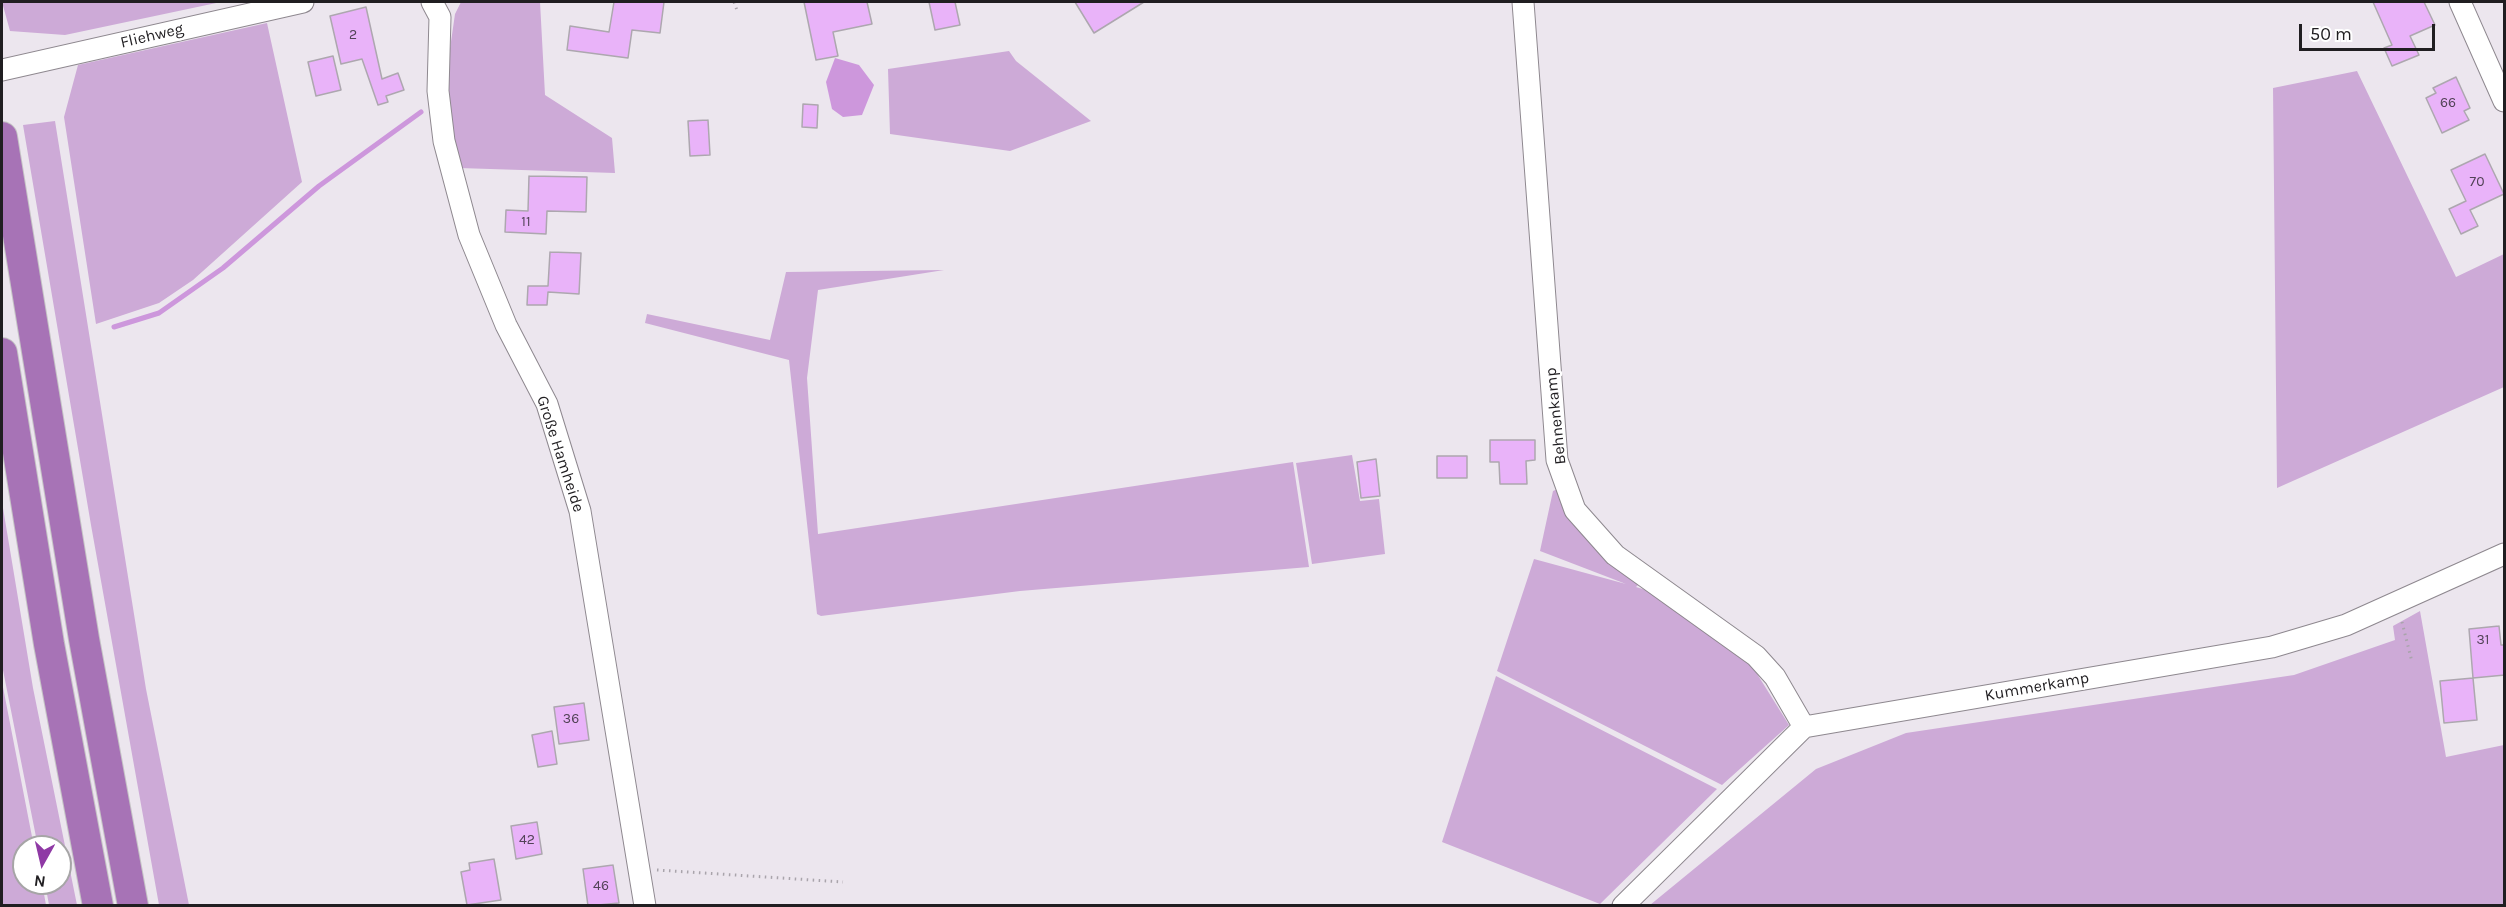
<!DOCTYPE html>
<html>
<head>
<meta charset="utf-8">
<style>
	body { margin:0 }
	#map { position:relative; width:2506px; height:907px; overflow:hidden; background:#ece6ee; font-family:Karla,sans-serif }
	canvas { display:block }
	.frame { position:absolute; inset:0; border:3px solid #201e21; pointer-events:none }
	.north { position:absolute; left:12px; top:835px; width:60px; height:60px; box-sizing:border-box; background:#fff; border:2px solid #a6a5a6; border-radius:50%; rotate:188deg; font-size:16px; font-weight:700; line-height:24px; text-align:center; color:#201e21 }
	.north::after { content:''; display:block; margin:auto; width:21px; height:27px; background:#8f39a5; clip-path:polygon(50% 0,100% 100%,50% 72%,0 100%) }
	.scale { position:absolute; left:2299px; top:24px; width:136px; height:27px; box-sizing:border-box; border:3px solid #201e21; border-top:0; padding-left:8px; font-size:18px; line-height:21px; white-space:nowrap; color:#201e21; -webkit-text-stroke:4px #fff; paint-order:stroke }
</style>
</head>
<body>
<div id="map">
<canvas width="2506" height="907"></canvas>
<div class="frame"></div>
<div class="north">N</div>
<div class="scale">50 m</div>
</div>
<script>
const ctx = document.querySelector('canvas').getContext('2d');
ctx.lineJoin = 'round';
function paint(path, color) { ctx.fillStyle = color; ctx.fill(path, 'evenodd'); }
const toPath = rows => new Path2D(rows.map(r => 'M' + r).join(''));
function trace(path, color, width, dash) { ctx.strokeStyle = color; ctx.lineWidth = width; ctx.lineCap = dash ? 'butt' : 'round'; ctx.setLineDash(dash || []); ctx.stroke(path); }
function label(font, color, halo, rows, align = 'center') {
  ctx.font = font + ' Karla,sans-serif'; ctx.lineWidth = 4.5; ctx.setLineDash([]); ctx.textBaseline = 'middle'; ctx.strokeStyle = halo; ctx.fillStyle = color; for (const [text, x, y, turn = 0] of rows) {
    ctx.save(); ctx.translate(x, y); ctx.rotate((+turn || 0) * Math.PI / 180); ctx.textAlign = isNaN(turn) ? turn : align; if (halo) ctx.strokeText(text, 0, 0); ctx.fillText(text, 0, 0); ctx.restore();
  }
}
paint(toPath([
	[2,2,221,2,65,35,10,31],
	[461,2,540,2,545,95,612,138,615,173,459,168,443,97,455,14],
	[267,23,302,182,193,280,159,303,96,324,64,117,78,65],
	[1009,51,1016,61,1091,121,1010,151,890,134,888,69],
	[2357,71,2456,277,2504,254,2504,387,2277,488,2273,88],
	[55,121,146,689,189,905,159,905,91,525,23,125],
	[944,270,818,290,807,378,818,534,1293,462,1309,567,1020,591,821,616,817,614,789,360,645,323,647,314,770,340,786,272],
	[1352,455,1360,501,1379,499,1385,554,1312,564,1296,463],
	[1560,488,1570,521,1609,558,1643,580,1636,587,1646,590,1749,661,1789,725,1722,785,1497,671,1534,559,1626,584,1540,551,1553,491],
	[2,502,33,688,77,905,49,905,45,883,60,883,60,847,38,847,2,665],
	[2420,611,2446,757,2504,745,2504,905,1650,905,1816,769,1906,733,2294,675,2395,640,2393,626],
	[1496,676,1717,789,1600,904,1442,842],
	[2,682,34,847,24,847,24,883,42,883,46,905,2,905]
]), '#cdaad7');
paint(toPath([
	[835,58,859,65,874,85,862,115,843,117,832,109,826,82]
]), '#cd97dc');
trace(toPath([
	[114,327,159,313,223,268,319,186,421,112]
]), '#cd97dc', 5);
const building = toPath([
	[614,2,664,2,660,33,632,30,628,58,567,50,570,26,609,32,614,2],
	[804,2,867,2,872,24,833,32,838,56,816,60,804,2],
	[929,2,955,2,960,25,935,30,929,2],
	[1075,2,1144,2,1094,33,1075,2],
	[2373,2,2424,2,2435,25,2410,36,2419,55,2392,66,2384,48,2392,45,2373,2],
	[366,7,382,79,398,73,404,90,386,96,388,102,378,105,362,59,341,64,330,16,366,7],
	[333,56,341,90,316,96,308,62,333,56],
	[2456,77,2470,108,2464,111,2469,120,2442,133,2426,98,2436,93,2433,88,2456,77],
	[803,104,818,105,817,128,802,127,803,104],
	[708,120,710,155,690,156,688,121,708,120],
	[2485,154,2504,194,2470,210,2478,226,2461,234,2449,209,2466,201,2451,170,2485,154],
	[529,176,587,177,586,212,547,211,546,234,505,232,506,210,528,211,529,176],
	[550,252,581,253,579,294,548,292,547,305,527,305,528,286,548,286,550,252],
	[1490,440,1535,440,1535,460,1526,461,1527,484,1500,484,1499,462,1490,462,1490,440],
	[1437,456,1467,456,1467,478,1437,478,1437,456],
	[1376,459,1380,496,1361,498,1357,462,1376,459],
	[2499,626,2501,645,2505,645,2505,675,2473,678,2469,629,2499,626],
	[2473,678,2477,720,2444,723,2440,681,2473,678],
	[584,703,589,740,559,744,554,707,584,703],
	[552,731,557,764,538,767,532,735,552,731],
	[537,822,542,854,516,859,511,826,537,822],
	[494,859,501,900,467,905,461,872,470,870,469,863,494,859],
	[613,865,619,903,588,906,583,869,613,865]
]);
paint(building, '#e9b3f9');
trace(building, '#ada7af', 1.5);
const minor = toPath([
	[432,2,440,17,438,91,444,141,469,235,506,325,547,404,580,511,645,906],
	[1523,2,1557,460,1575,510,1615,555,1756,656,1775,677,1804,727],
	[2460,2,2504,101],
	[2,70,303,2],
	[1623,906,1804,727,2272,647,2346,625,2504,554]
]);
const highway = toPath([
	[2,137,84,639,133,906],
	[2,353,49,644,98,906]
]);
trace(minor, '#8e888f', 23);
trace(highway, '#c5c4c5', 32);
trace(toPath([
	[734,2,738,13],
	[2402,622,2412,662],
	[657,870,843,882]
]), '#a9a4ab', 3, [1.5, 4.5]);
trace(minor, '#fff', 21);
trace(highway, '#a773b6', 30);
label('14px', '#524357', null, [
	["2",353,35],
	["66",2448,103],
	["70",2477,182],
	["11",526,222],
	["31",2483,640],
	["36",571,719],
	["42",527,840],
	["46",601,886]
]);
label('16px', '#201e21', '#fff', [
	["Fliehweg",152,36,-13],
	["Behnenkamp",1556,416,-96],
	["Große Hamheide",560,454,72],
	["Kummerkamp",2037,687,-10]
]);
</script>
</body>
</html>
